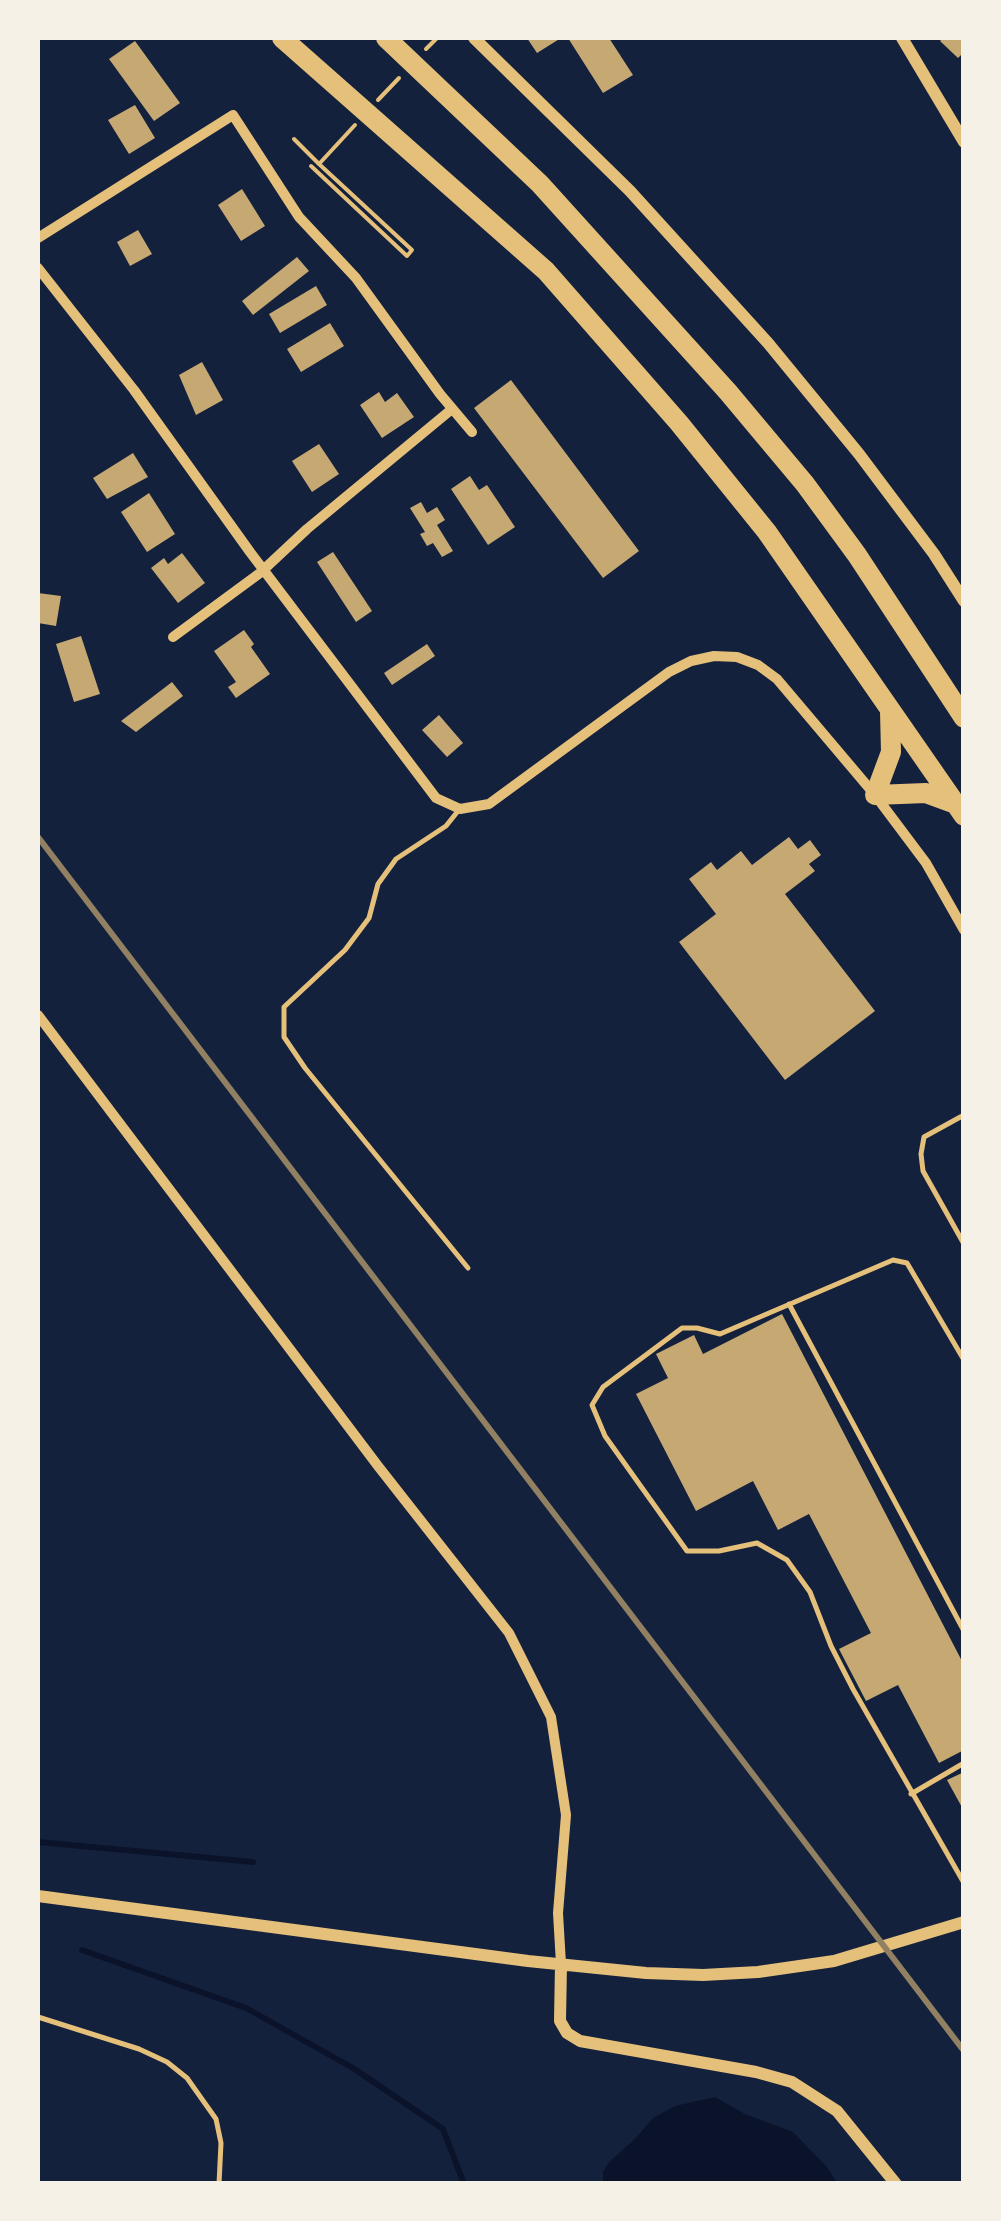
<!DOCTYPE html>
<html>
<head>
<meta charset="utf-8">
<style>
	body { margin:0 }
	#map { position:relative; width:1001px; height:2221px; overflow:hidden; background:#14213d; font-family:Lato,sans-serif }
	canvas { display:block }
	.frame { position:absolute; inset:0; border:40px solid #f6f1e7; pointer-events:none }
</style>
</head>
<body>
<div id="map">
<canvas width="1001" height="2221"></canvas>
<div class="frame"></div>
</div>
<script>
const ctx = document.querySelector('canvas').getContext('2d');
ctx.lineJoin = 'round';
function paint(path, color) { ctx.fillStyle = color; ctx.fill(path, 'evenodd'); }
const toPath = rows => new Path2D(rows.map(r => 'M' + r).join(''));
function trace(path, color, width, dash) { ctx.strokeStyle = color; ctx.lineWidth = width; ctx.lineCap = dash ? 'butt' : 'round'; ctx.setLineDash(dash || []); ctx.stroke(path); }
paint(toPath([
	[715,2097,745,2114,793,2132,827,2167,837,2183,603,2183,603,2172,609,2162,635,2139,653,2118,675,2106]
]), '#0b132b');
trace(toPath([
	[38,1842,253,1862],
	[82,1950,246,2008,353,2068,443,2129,464,2184]
]), '#0b132b', 6);
paint(toPath([
	[527,38,561,38,537,53],
	[568,38,609,38,633,75,603,93],
	[943,38,964,38,964,52,958,58,940,41],
	[135,41,180,103,154,121,109,59],
	[135,105,155,138,129,154,108,120],
	[242,189,265,226,241,241,218,205],
	[138,230,152,254,130,266,117,242],
	[297,257,309,271,253,315,242,301],
	[316,286,327,305,280,333,269,314],
	[330,323,344,346,301,372,287,349],
	[202,362,223,400,196,415,179,375],
	[511,380,639,551,603,578,474,408],
	[379,392,385,402,397,393,414,417,382,438,360,405],
	[319,444,339,474,312,492,292,461],
	[133,453,148,477,107,499,93,478],
	[470,476,479,490,487,485,515,527,488,545,451,489],
	[149,493,175,534,147,552,121,512],
	[421,502,427,513,437,507,445,520,437,525,453,551,442,557,433,543,427,546,420,534,425,532,410,508],
	[333,552,372,611,356,622,317,562],
	[182,553,205,583,178,603,151,568,164,558,168,564],
	[38,593,61,596,56,626,38,623],
	[244,630,254,644,251,647,270,674,236,698,228,687,236,682,214,651],
	[81,636,100,694,74,702,56,644],
	[427,644,435,656,392,685,384,673],
	[172,682,183,696,136,732,121,721],
	[439,715,463,743,447,757,422,730],
	[789,837,798,849,810,840,821,855,809,864,815,871,785,894,875,1011,785,1080,679,942,716,914,689,879,711,862,717,870,741,851,752,865],
	[782,1314,964,1665,964,1750,939,1763,898,1685,866,1701,839,1649,871,1633,809,1514,778,1530,753,1481,696,1511,636,1394,668,1378,656,1354,694,1335,703,1354],
	[964,1772,964,1811,947,1780]
]), '#c6a872');
trace(toPath([
	[426,49,437,38],
	[378,100,399,78],
	[294,139,319,164],
	[311,166,407,256,412,250,319,164,355,125]
]), '#e5c07b', 4);
trace(toPath([
	[458,811,446,826,396,859,378,884,369,918,345,950,284,1007,284,1037,305,1068,468,1268],
	[964,1115,924,1137,921,1154,923,1171,964,1244],
	[789,1304,964,1631],
	[964,1360,907,1263,893,1260,720,1334,697,1328,682,1328,603,1387,592,1405,605,1436,687,1551,719,1551,757,1543,787,1560,810,1592,831,1646,853,1689,964,1883],
	[911,1794,964,1763],
	[38,2017,139,2049,167,2062,187,2078,216,2119,221,2143,219,2184]
]), '#e5c07b', 5);
trace(toPath([
	[38,238,233,115,299,217,356,278,440,394,472,432],
	[38,268,134,390,250,552,436,798,460,809,489,804,669,672,691,661,714,656,737,657,758,665,777,679,875,795,926,863,964,930],
	[173,637,260,573,307,529,452,409],
	[38,1015,378,1466,509,1633,551,1717,566,1815,558,1913,561,1964]
]), '#e5c07b', 10);
trace(toPath([
	[474,38,630,191,768,343,859,454,934,554,964,601],
	[902,38,964,142],
	[38,1896,528,1961,646,1973,703,1975,758,1972,834,1961,964,1922],
	[561,1964,560,2021,567,2033,580,2041,756,2072,792,2082,837,2111,896,2184]
]), '#e5c07b', 12);
trace(toPath([
	[282,38,546,271,679,423,767,532,964,816],
	[386,38,540,184,728,392,805,484,857,555,964,718],
	[890,711,891,752,875,795,926,793,956,804]
]), '#e5c07b', 20);
trace(toPath([
	[38,837,964,2051]
]), '#918062', 6);
</script>
</body>
</html>
